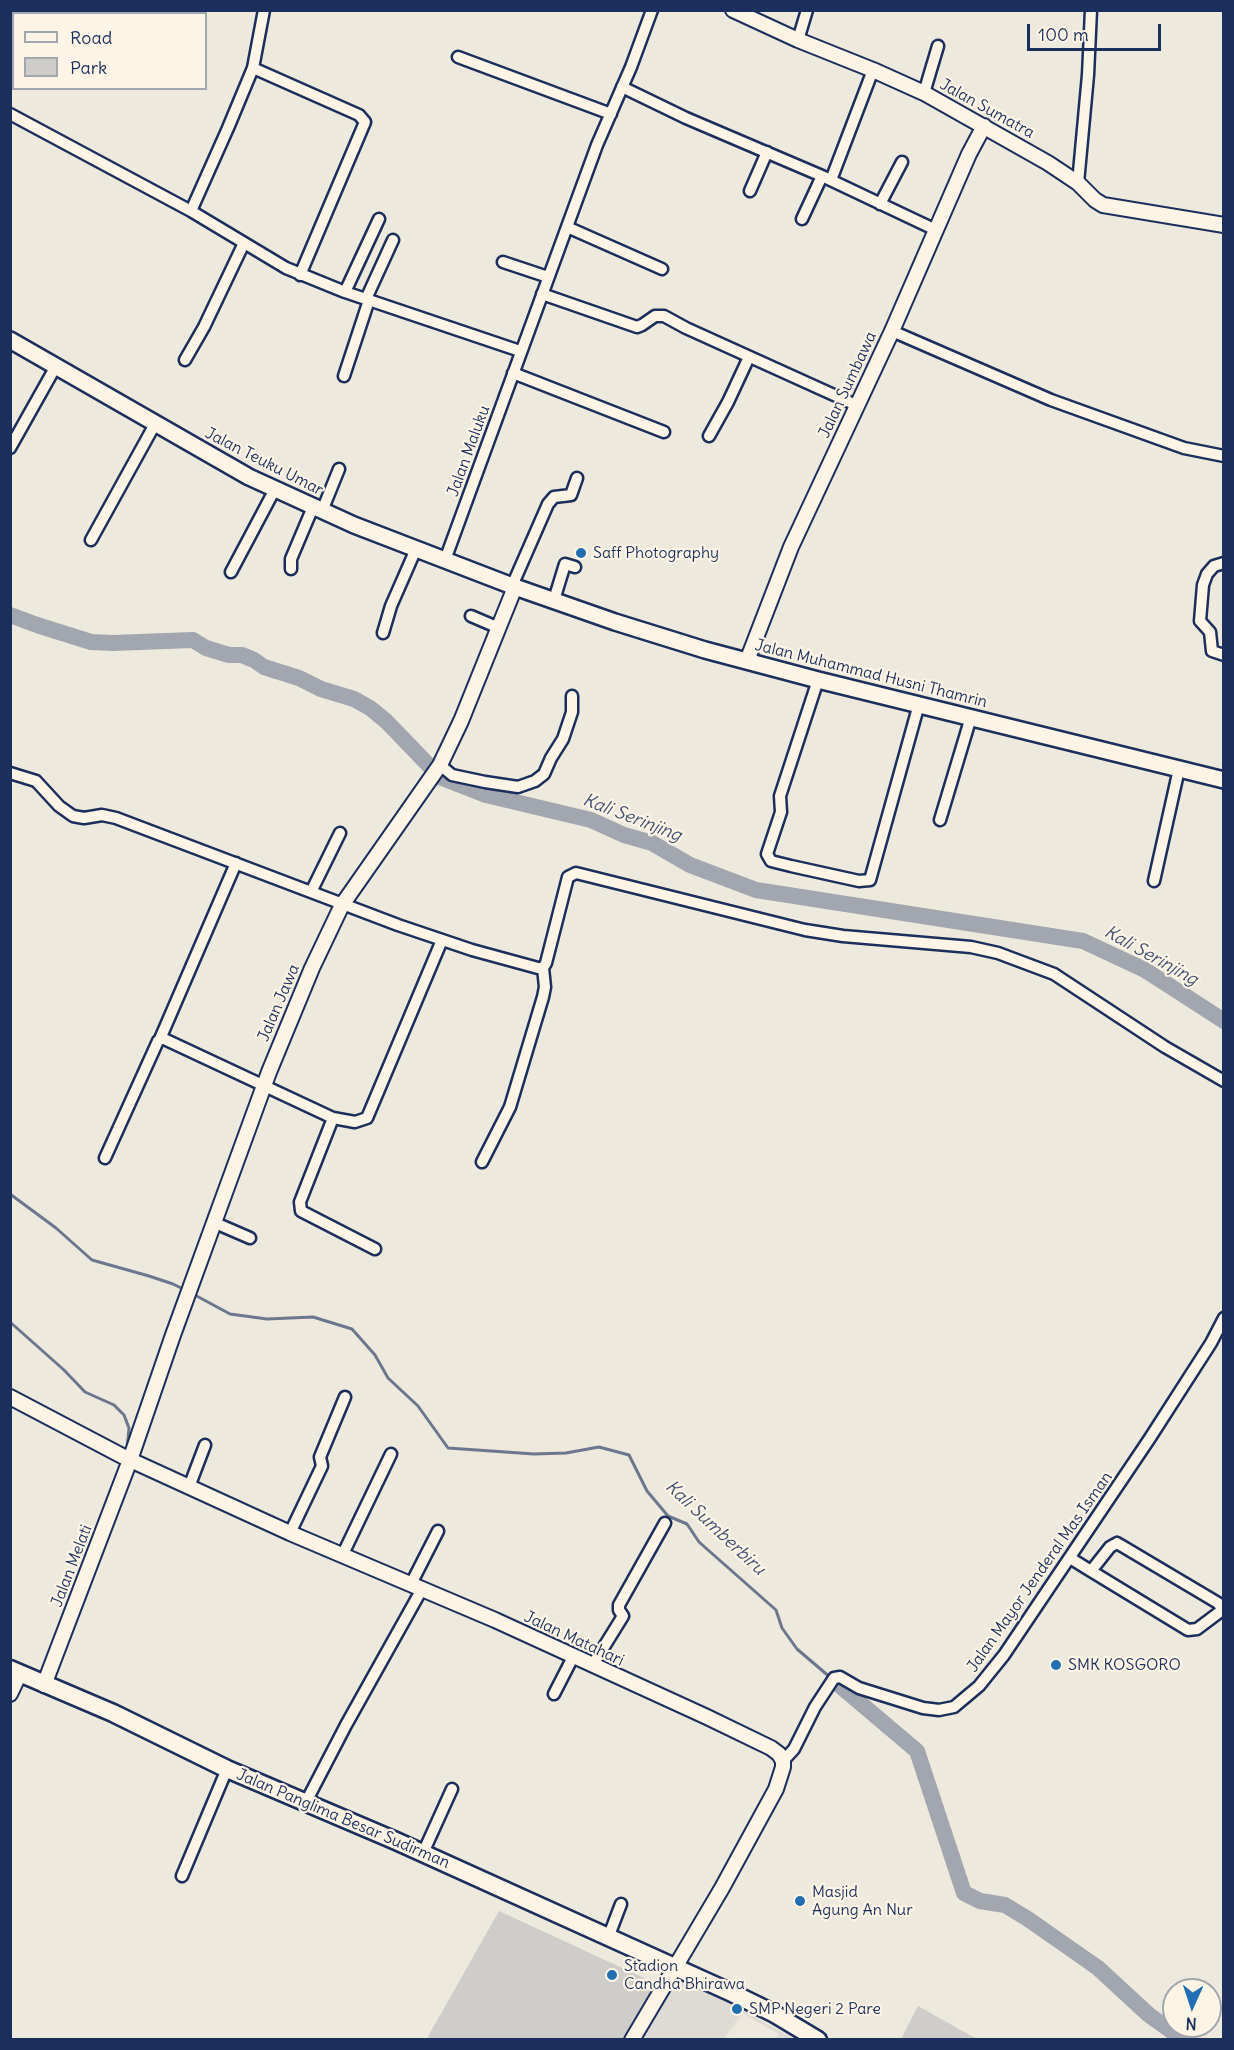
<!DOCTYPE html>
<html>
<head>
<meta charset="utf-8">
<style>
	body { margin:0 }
	#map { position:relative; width:1234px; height:2050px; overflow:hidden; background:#eee9dd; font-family:Delius,sans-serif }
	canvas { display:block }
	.frame { position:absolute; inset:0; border:12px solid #1b2f5e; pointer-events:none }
	.legend { position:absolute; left:12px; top:12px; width:195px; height:78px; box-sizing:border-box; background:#fcf5e5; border:2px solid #a2a6af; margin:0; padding:8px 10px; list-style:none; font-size:18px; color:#1b2f5e }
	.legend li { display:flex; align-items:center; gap:12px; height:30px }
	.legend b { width:30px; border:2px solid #a2a6af }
	.north { position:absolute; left:1162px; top:1978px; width:60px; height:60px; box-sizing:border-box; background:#fcf5e5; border:2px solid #a2a6af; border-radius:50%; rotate:183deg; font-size:16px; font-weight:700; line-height:24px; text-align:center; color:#1b2f5e }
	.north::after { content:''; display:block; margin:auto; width:21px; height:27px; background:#1f6fb2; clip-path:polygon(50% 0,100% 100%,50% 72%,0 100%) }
	.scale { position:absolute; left:1027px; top:24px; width:134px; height:27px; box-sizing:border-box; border:3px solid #1b2f5e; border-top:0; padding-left:8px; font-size:18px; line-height:21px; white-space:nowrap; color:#1b2f5e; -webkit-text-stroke:4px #fcf5e5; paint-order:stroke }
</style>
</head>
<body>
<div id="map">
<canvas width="1234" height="2050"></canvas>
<div class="frame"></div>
<ul class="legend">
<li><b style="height:8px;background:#fcf5e5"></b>Road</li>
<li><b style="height:16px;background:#cfcdca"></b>Park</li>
</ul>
<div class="north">N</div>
<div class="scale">100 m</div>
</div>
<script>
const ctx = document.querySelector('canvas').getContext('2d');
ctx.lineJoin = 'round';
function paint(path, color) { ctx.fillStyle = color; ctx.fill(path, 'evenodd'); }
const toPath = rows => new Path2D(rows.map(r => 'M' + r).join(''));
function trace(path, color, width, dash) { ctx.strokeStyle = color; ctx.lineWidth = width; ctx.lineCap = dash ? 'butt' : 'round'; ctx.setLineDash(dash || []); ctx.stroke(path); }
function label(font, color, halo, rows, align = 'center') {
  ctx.font = font + ' Delius,sans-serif'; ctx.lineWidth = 4.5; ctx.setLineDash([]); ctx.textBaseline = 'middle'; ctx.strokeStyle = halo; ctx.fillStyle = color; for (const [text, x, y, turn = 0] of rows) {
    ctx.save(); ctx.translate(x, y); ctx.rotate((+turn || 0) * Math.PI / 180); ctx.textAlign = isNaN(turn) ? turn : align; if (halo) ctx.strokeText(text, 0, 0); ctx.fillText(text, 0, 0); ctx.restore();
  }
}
paint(toPath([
	[672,1977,715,1995,794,2039,787,2039,782,2037,780,2039,776,2039,779,2034,742,2013,727,2039,738,2017,724,2039,636,2040]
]), '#dedbd4');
paint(toPath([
	[499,1911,657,1984,625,2039,426,2040],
	[918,2006,977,2039,901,2039]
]), '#cfcdca');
trace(toPath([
	[10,1194,56,1228,92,1260,149,1276,173,1284,185,1290],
	[193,1294,230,1314,267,1319,313,1317,352,1329,375,1355,388,1378,418,1406,448,1448,534,1454,566,1453,599,1447,629,1455,647,1491,668,1516,687,1524,699,1542,776,1610,782,1628,797,1649,831,1678],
	[10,1322,64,1370,85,1392,114,1405,124,1415,129,1428,127,1450],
	[69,1601,75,1585]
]), '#6c778f', 3);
trace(toPath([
	[10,615,37,625,91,642,113,643,193,640,206,648,229,655,242,655,254,660,264,667,299,678,321,689,354,699,370,708,386,721,440,777,486,795,591,820,624,835,652,843,690,865,756,890,1083,941,1145,970,1224,1021],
	[839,1685,917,1751,964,1893,980,1901,1005,1905,1028,1919,1098,1968,1149,2015,1184,2040]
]), '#a2a7af', 16);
const minor = toPath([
	[798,40,807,10],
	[458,57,611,114],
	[253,68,359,115,365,122,300,275],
	[622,87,686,118,822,176,936,230],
	[924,93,938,46],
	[10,114,191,211,286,268,345,292,520,351],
	[831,180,873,70],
	[1078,183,1088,75,1091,10],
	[750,191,767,152],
	[880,204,902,162],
	[191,211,228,128,253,68,264,10],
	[802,219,822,176],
	[567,227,662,269],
	[503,262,548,277],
	[345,292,379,219],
	[542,294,637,327,642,325,655,316,664,316,686,328,856,405],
	[366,299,393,240],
	[892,331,1051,400,1184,448,1224,456],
	[185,360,204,327,244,243],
	[513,373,664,432],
	[344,376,369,300],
	[709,436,728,402,749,357],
	[10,448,56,366],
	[322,511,339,469],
	[91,540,155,424],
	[445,560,597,145,631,67,652,10],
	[1224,563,1214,566,1207,574,1203,585,1200,621,1210,632,1212,651,1224,655],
	[291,569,291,559,313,507],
	[231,572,275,489],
	[512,586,548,504,554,497,571,495,577,478],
	[554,600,565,564,575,567],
	[471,616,499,628],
	[383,633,391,606,416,549],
	[818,680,780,796,781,812,767,854,771,861,791,866,859,881,870,880,919,704],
	[440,765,452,775,485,782,518,787,535,781,544,774,551,758,563,739,572,712,572,696],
	[10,773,36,781,59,806,73,816,84,818,102,815,116,818,398,925,472,950,538,968,543,968,546,963,568,877,576,873,805,930,843,936,971,947,998,953,1054,974,1165,1047,1224,1081],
	[940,820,971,717],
	[1154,881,1179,769],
	[311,892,340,833],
	[160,1039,236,863],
	[333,1118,300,1202,301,1211,375,1249],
	[105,1158,158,1041,162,1038,333,1118,355,1122,367,1118,442,940],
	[482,1162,510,1107,543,997,545,987,543,968],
	[213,1222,250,1238],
	[189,1487,205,1445],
	[290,1533,322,1466,320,1457,345,1397],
	[1117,1543,1218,1603,1221,1607,1221,1611,1197,1629,1188,1630,1091,1571,1110,1547,1117,1543],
	[342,1556,391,1454],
	[1070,1558,1091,1571],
	[411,1584,438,1531],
	[592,1666,623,1616,619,1610,619,1605,665,1523],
	[554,1694,573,1657],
	[783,1761,794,1749,815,1707,834,1678,840,1677,859,1688,923,1708,939,1710,954,1707,979,1686,1004,1655,1150,1438,1211,1343,1224,1318],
	[306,1802,346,1725,422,1589],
	[423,1853,452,1789],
	[182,1876,227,1769],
	[608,1938,621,1904]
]);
const tertiary = toPath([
	[733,10,798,40,873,70,924,93,1048,163,1078,183,1095,200,1103,205,1224,225],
	[747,661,791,547,892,331,969,154,984,126],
	[10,1397,126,1458,290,1533,495,1620,707,1717,771,1748,779,1754,783,1761,783,1767,776,1789,722,1888,632,2040],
	[44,1685,130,1460,173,1335,269,1072,312,968,342,905,440,765,461,721,515,587],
	[10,1694,20,1673]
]);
const secondary = toPath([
	[10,340,249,477,354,525,515,587,615,622,705,650,818,680,1224,780]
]);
const primary = toPath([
	[10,1669,113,1713,227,1769,396,1841,732,1993,773,2013,818,2040]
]);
trace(minor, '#1b2f5e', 15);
trace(tertiary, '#1b2f5e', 18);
trace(secondary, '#1b2f5e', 20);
trace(primary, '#1b2f5e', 21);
trace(minor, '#fcf5e5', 10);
trace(tertiary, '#fcf5e5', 14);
trace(secondary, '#fcf5e5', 15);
trace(primary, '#fcf5e5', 16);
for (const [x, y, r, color] of [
	[581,553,6,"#1f6fb2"],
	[1056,1665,6,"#1f6fb2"],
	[800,1901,6,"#1f6fb2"],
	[612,1975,6,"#1f6fb2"],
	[737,2009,6,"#1f6fb2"]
]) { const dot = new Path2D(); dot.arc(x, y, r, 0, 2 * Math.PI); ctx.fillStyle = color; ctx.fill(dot); trace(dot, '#fcf5e5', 2); }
label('16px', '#1b2f5e', '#fcf5e5', [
	["Jalan Sumatra",987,109,29],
	["Jalan Sumbawa",848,385,-65],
	["Jalan Maluku",469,451,-70],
	["Jalan Teuku Umar",264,462,27],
	["Jalan Muhammad Husni Thamrin",871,674,14],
	["Jalan Jawa",279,1003,-67],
	["Jalan Melati",72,1566,-69],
	["Jalan Mayor Jenderal Mas Isman",1040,1572,-55],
	["Jalan Matahari",574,1639,25],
	["Jalan Panglima Besar Sudirman",343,1819,23]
]);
label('16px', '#1b2f5e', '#fcf5e5', [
	["Saff Photography",593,553],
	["SMK KOSGORO",1068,1665],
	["Masjid",812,1892],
	["Agung An Nur",812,1910],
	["Stadion",624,1966],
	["Candha Bhirawa",624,1984],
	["SMP Negeri 2 Pare",749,2009]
], 'left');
label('italic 18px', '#445376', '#fcf5e5', [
	["Kali Serinjing",632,818,21],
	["Kali Serinjing",1151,956,29],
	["Kali Sumberbiru",715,1528,43]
]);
</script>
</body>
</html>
